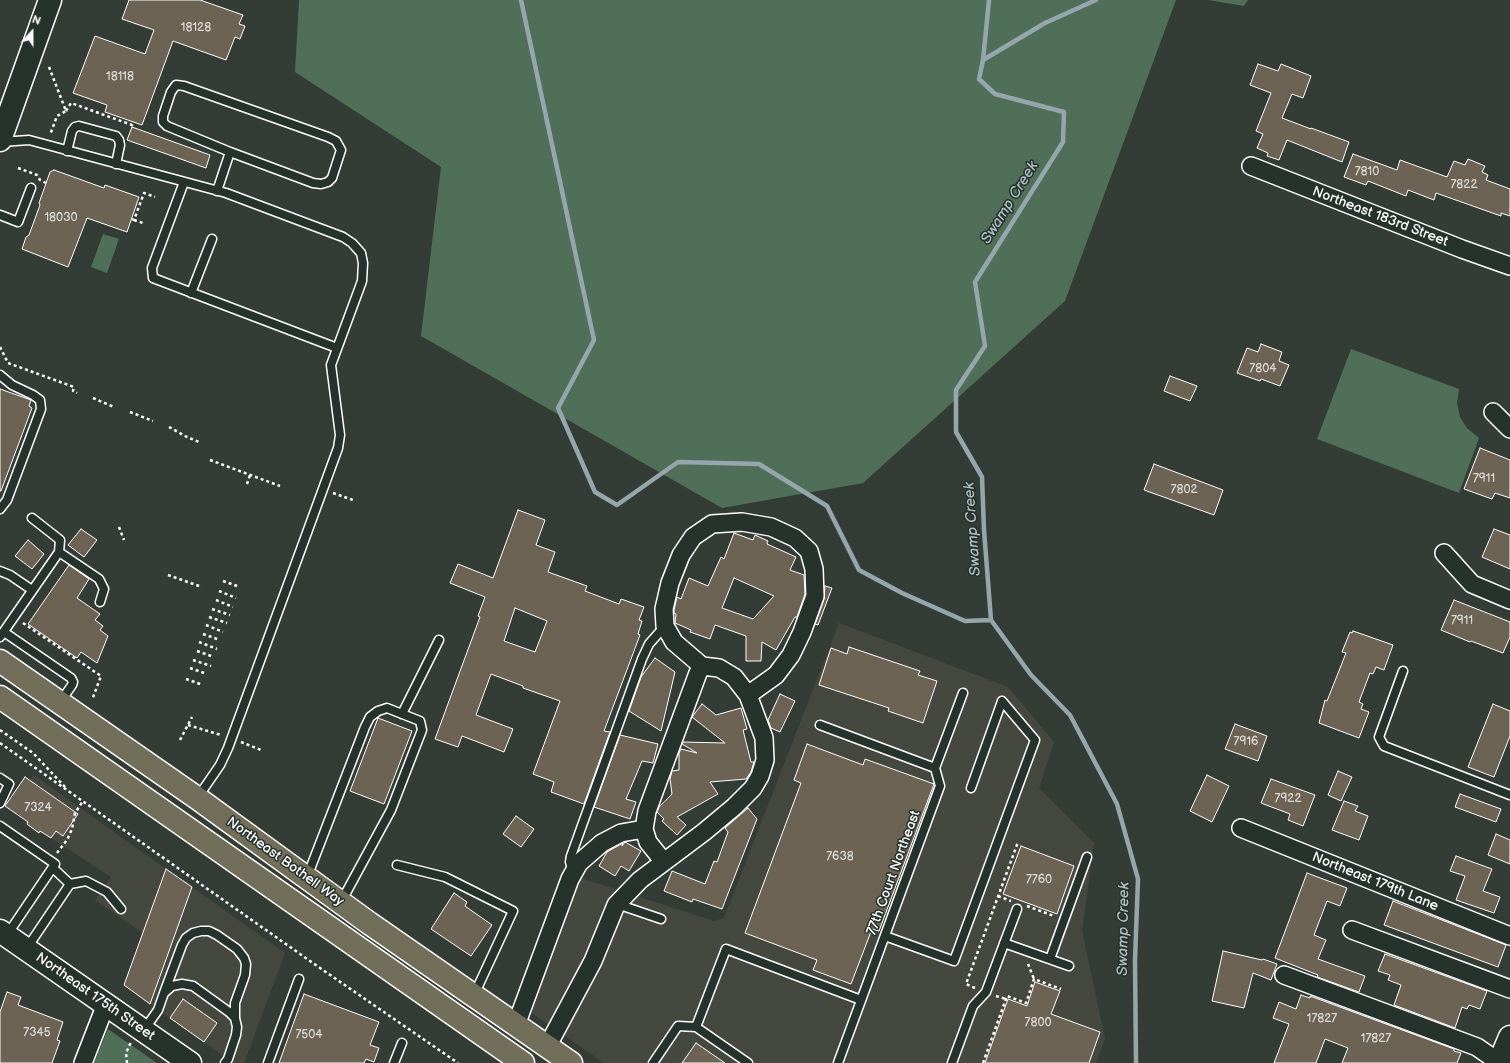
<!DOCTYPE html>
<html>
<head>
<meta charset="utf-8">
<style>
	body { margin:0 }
	#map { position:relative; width:1510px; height:1063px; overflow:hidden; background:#343d35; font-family:"Balsamiq Sans",sans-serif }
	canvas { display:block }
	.north { position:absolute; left:12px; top:12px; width:40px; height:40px; -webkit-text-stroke:3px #26332d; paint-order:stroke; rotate:21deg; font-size:11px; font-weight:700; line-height:16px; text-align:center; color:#fff }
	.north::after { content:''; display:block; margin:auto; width:14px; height:18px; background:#fff; clip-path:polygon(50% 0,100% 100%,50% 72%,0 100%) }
</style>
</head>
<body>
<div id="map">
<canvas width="1510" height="1063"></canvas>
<div class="north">N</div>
</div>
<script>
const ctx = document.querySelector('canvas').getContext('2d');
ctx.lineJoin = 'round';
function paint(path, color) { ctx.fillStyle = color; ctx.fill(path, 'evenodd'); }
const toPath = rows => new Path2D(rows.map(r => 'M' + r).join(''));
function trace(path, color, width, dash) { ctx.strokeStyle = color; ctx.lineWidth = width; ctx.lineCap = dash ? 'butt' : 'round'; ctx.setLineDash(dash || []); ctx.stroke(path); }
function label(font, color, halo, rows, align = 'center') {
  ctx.font = font + ' "Balsamiq Sans",sans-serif'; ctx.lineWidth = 3; ctx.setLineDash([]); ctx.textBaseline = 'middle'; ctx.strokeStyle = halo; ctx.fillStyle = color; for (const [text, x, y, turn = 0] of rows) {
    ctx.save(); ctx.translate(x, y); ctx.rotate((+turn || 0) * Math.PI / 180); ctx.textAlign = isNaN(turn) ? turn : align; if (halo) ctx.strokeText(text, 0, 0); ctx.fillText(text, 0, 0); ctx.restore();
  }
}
paint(toPath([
	[839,623,1008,687,1054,742,1039,788,1094,843,1082,931,1105,1039,1096,1063,604,1063,514,1001,562,872,714,921,724,918],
	[34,775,166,869,143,933,95,900,111,877,51,838,72,810,30,780],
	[192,887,285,953,244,1063,233,1063,150,1004]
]), '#45483f');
paint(toPath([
	[299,0,1176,0,1065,301,863,483,722,508,421,336,441,167,295,72],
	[1208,0,1248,0,1244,6],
	[103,234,119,239,107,273,91,267],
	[1351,349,1459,389,1457,403,1460,417,1467,428,1479,438,1459,493,1317,439],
	[108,1029,157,1063,94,1063]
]), '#506f58');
trace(toPath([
	[521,0,594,340,558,408,595,492,617,505,678,462,759,464,827,506,859,570,902,593,965,621,991,620],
	[1096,0,1045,23,983,60,979,79,995,94,1064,112,1063,142,975,282,985,346,956,390,956,432,982,477,984,530,991,620,1031,675,1070,715,1117,804,1138,879,1135,960,1136,1063],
	[983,60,989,0]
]), '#95a7ac', 4.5);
const building = toPath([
	[129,0,200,0,243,15,239,24,245,26,240,39,235,37,226,60,173,41,142,125,105,112,107,105,73,93,95,36,145,54,154,30,122,19,129,0],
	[1258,64,1278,71,1281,64,1311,76,1303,98,1292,94,1282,118,1311,129,1311,128,1349,142,1342,162,1287,140,1279,160,1267,156,1268,153,1257,148,1263,134,1256,131,1271,93,1250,85,1258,64],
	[132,127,210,155,206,168,127,140,132,127],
	[1353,154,1397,170,1400,160,1447,177,1454,161,1465,165,1468,159,1485,166,1482,172,1488,175,1486,180,1510,189,1510,216,1501,213,1501,216,1436,193,1434,200,1408,190,1406,196,1368,181,1366,185,1344,177,1353,154],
	[54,170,104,188,105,185,139,197,127,232,87,218,68,267,22,249,26,237,29,235,40,205,39,203,50,172,54,170],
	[1261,344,1282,352,1279,361,1289,365,1280,386,1261,379,1260,381,1237,373,1247,348,1258,352,1261,344],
	[1170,376,1197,386,1190,401,1164,391,1170,376],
	[0,389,31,400,29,406,32,408,1,491,0,491,0,389],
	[1480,448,1510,460,1510,498,1495,493,1492,499,1464,489,1480,448],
	[1154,464,1223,490,1214,515,1144,490,1154,464],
	[518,510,545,520,536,545,555,552,548,572,587,586,585,591,619,604,621,599,644,607,639,620,642,621,638,634,640,635,604,731,610,732,584,804,551,792,554,782,533,774,560,701,523,688,523,686,491,674,476,715,513,729,504,752,462,736,458,747,435,739,480,617,478,616,485,597,450,583,458,564,493,578,518,510],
	[515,608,547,621,535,652,504,641,515,608],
	[81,529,97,540,84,557,68,545,81,529],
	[1494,529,1510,535,1510,569,1482,557,1494,529],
	[734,533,753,540,755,535,768,541,767,544,796,557,790,570,804,575,805,594,797,617,795,617,776,650,762,642,761,661,746,661,746,636,715,625,710,639,690,632,691,630,675,623,676,614,674,613,674,610,677,597,681,599,689,578,708,586,721,557,724,559,734,533],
	[734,578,774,596,753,619,722,608,734,578],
	[28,540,44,554,32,569,15,556,28,540],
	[69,565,89,579,77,598,100,614,95,620,103,626,100,630,108,636,97,663,81,652,77,658,28,624,69,565],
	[825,586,832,588,818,625,815,624,824,599,825,586],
	[1454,600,1510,622,1510,637,1503,653,1471,641,1470,642,1441,630,1454,600],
	[1353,631,1393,645,1384,670,1376,667,1373,674,1370,673,1359,702,1363,704,1361,709,1369,712,1359,738,1319,723,1325,700,1327,701,1346,653,1342,652,1350,632,1352,633,1353,631],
	[849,647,920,671,918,675,937,681,923,723,888,711,889,708,819,685,831,648,847,654,849,647],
	[655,658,675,672,661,731,629,711,641,677,655,658],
	[780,694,795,701,780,732,771,728,768,720,780,694],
	[702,704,716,715,741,708,747,729,743,730,751,762,754,762,751,772,746,779,710,782,718,794,677,817,686,825,677,835,662,821,664,819,657,812,659,807,672,794,670,779,672,771,679,770,679,753,681,749,697,753,682,744,683,742,725,743,692,717,702,704],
	[1493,704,1510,711,1510,736,1494,777,1468,767,1493,704],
	[378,718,412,731,384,804,350,791,378,718],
	[1235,724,1267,736,1258,761,1225,749,1235,724],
	[620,735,658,744,653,763,642,761,626,799,636,802,630,819,594,807,620,735],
	[807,744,863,765,865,759,934,784,879,931,872,929,851,984,813,970,817,960,745,933,801,783,794,780,807,744],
	[1338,771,1352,777,1341,801,1328,795,1338,771],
	[1207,775,1229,786,1212,822,1190,811,1207,775],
	[25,777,78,814,63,836,56,831,51,838,40,831,39,833,27,824,28,822,5,806,25,777],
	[1271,779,1315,795,1303,826,1288,820,1290,814,1261,803,1271,779],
	[1460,794,1501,809,1496,822,1455,807,1460,794],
	[1344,801,1358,806,1355,811,1368,816,1359,840,1332,830,1344,801],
	[748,808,757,819,722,909,693,899,692,902,664,891,672,871,705,884,714,861,717,862,728,832,725,828,748,808],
	[516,816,534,829,521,847,503,834,516,816],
	[1496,834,1510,840,1510,864,1488,855,1496,834],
	[625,842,641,851,629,871,621,866,615,876,599,866,607,852,623,843,622,846,625,842],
	[1021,846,1074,866,1057,914,1003,894,1021,846],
	[1456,856,1492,869,1483,891,1500,897,1494,913,1456,900,1465,876,1450,871,1456,856],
	[166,869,192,887,150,1004,124,985,166,869],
	[1307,873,1347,888,1340,906,1327,901,1314,935,1326,940,1318,959,1365,976,1359,992,1317,977,1318,975,1275,958,1307,873],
	[454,893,467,902,465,906,492,925,471,956,431,929,454,893],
	[1393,901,1506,945,1498,967,1384,925,1393,901],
	[1223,951,1262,960,1263,959,1277,964,1271,980,1253,973,1244,1008,1212,1001,1223,951],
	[1385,954,1487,991,1480,1009,1469,1005,1467,1009,1462,1007,1455,1028,1394,1005,1401,985,1388,980,1390,975,1378,971,1385,954],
	[1035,982,1060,991,1051,1014,1100,1032,1089,1063,985,1063,1008,999,1027,1006,1035,982],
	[7,992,21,997,18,1005,63,1022,57,1040,60,1041,52,1063,0,1063,0,1012,7,992],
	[304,994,379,1022,370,1045,379,1048,374,1062,366,1059,364,1063,279,1063,304,994],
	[1301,995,1310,998,1310,996,1454,1049,1454,1051,1461,1053,1457,1063,1342,1063,1348,1048,1325,1039,1316,1063,1274,1063,1289,1024,1273,1018,1279,1002,1296,1009,1301,995],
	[183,999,217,1023,204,1042,170,1018,183,999],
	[696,1043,725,1063,682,1063,696,1043]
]);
paint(building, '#6c6355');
trace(building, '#fff', 1);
const lane = toPath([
	[1,142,29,140,226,193,343,237,352,243,361,253,363,263,362,281,331,365,340,435,338,448,228,748,220,765,198,797],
	[67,151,72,131,75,127,79,126,116,136,119,140,120,145,116,164],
	[184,182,152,268,153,278,337,348],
	[217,191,230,152,167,126,163,122,163,116,171,92,176,85,184,86,328,137,336,141,341,150,332,178,328,182,321,184,313,183,230,152],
	[0,215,18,222,31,188],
	[191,293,212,239],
	[0,375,12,385,33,395,40,400,41,409,7,500,0,509],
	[32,518,60,540,59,552,99,579,104,589,100,602],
	[0,571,10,575,32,590],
	[4,632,71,678,73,682,72,685,61,701],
	[0,637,59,552],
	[1403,671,1379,737,1384,746,1510,795],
	[402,714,439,640],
	[820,725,935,768],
	[0,778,9,784,0,803],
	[0,826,55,864,7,935],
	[397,865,445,877,513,911,474,995],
	[573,871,570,862,571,856,642,659,649,644,665,626],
	[307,877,365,727,370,717,378,711,387,708,420,721,422,730,391,810,341,902],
	[70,884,86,881,107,892,121,909],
	[617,904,661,919],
	[885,936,954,961,1035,740,1002,701,971,788],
	[1004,943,1069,966],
	[27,948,70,884,53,868],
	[1050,959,1087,857],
	[164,993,182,945,186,938,193,933,201,931,209,931,217,935,237,949,244,958,246,964,245,975,235,1003,235,1018],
	[696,1027,726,949,861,1000],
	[144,1030,158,1010,164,993,172,986,182,984,193,986,229,1012,235,1018,237,1027,236,1035,228,1059,225,1063],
	[268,1063,299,979],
	[394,1063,402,1043],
	[653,1063,678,1026,696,1027,748,1063],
	[838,1063,940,786,935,768,963,693],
	[952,1063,973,1006,986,992,1017,909]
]);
const street = toPath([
	[1251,166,1462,249,1510,266],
	[1493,412,1510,429],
	[1444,553,1472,584,1510,600],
	[1241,828,1510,936],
	[664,862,648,842,644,829,647,811,698,673,702,666],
	[1352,930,1510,989],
	[1284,975,1477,1047,1500,1063],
	[516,1025,570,879,579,863,602,843,621,833,644,829],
	[547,1047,593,961,616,905,640,880,704,832,734,807,753,788,760,776,765,760,764,738,748,695,734,677,719,668,702,666,674,642,665,626,664,609,670,583,681,555,693,537,712,524,742,522,771,527,795,538,809,551,814,569,815,596,802,632,791,655,776,675,748,695],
	[83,1063,106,1004]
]);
const secondary = toPath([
	[0,140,50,0],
	[0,931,190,1063],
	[1499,1063,1510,1037]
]);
const primary = toPath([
	[0,661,197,798,369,923,571,1063],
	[0,697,523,1063]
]);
trace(lane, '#fff', 11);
trace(street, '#fff', 20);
trace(secondary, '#fff', 25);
trace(primary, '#fff', 25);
trace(toPath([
	[49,67,66,111,57,116,50,135],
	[66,111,71,103,132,125,133,122],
	[18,168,37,175,40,180,46,183],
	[132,219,134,220,144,193,155,197],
	[134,220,143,223],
	[0,347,8,363,74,387,73,391,77,393],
	[93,398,114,407],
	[130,412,153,421],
	[169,427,187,437,199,442],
	[210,460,280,486],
	[247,484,250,475],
	[333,493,353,500],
	[119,527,124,540],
	[168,575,202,587],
	[223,581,240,587],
	[219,591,236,598],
	[216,600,233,607],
	[212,609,230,615],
	[209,617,227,623],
	[23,623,101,676,92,700],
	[206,625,223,632],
	[203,634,220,640],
	[199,642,217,649],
	[197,651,214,657],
	[193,660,211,666],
	[190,668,207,674],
	[186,679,203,685],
	[188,725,221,735],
	[0,730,33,753,66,788],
	[180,740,192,717],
	[241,742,261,750],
	[0,743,320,968,458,1063],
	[57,853,67,840,72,829,75,813,83,801],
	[998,896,1011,901],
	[1027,906,1054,916],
	[1028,964,1034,979],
	[975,988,966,984,1018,842],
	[996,996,1006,999],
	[127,1063,126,1053,131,1042],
	[983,1063,1007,996,1026,1003,1034,979,1061,989]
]), '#fff', 2.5, [3, 3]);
trace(lane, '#26332d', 8);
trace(street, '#26332d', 17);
trace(secondary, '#26332d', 22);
trace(primary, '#716e59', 22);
label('12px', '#dad8d4', null, [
	["18128",196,28],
	["18118",120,77],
	["7810",1367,172],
	["7822",1464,185],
	["18030",61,218],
	["7804",1263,369],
	["7911",1484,479],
	["7802",1184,490],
	["7911",1462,621],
	["7916",1246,742],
	["7922",1288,799],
	["7324",38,808],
	["7638",840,857],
	["7760",1039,880],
	["17827",1322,1019],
	["7800",1038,1023],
	["7345",37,1033],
	["7504",309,1035],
	["17827",1376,1039]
]);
label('14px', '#fff', '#26332d', [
	["Northeast 183rd Street",1380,217,21],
	["Northeast Bothell Way",285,862,36],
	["77th Court Northeast",894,873,-70],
	["Northeast 179th Lane",1375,882,22],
	["Northeast 175th Street",95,997,35]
]);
label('italic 15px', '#afbdc1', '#26332d', [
	["Swamp Creek",1010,203,-58],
	["Swamp Creek",973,529,-94],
	["Swamp Creek",1124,929,-89]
]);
</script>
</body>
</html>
